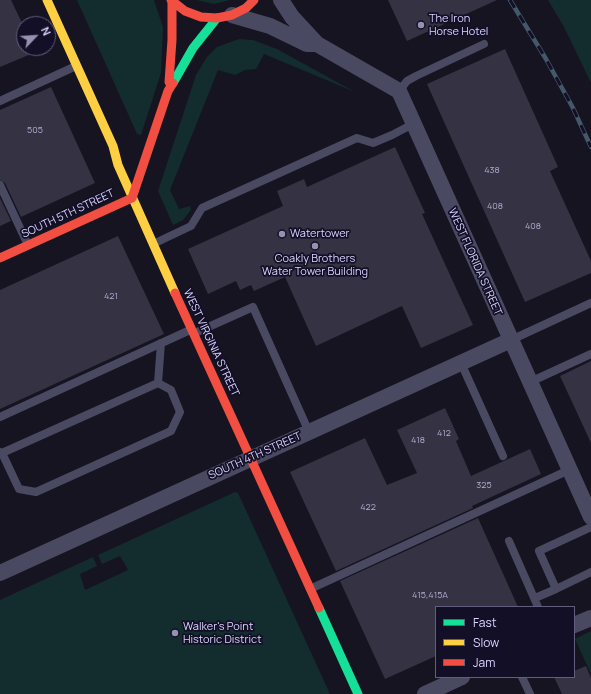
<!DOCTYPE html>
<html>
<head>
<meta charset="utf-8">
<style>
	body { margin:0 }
	#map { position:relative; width:591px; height:694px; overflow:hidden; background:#161421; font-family:Manrope,sans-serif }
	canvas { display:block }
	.legend { position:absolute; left:435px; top:606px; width:140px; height:72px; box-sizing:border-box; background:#130f26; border:1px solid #625e7d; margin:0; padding:5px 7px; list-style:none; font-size:12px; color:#d9d4ff }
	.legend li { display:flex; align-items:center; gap:8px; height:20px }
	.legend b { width:20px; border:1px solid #625e7d }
	.north { position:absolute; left:16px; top:16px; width:40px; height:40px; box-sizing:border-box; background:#130f26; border:1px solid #625e7d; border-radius:50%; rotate:65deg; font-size:11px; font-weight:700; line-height:16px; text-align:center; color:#d9d4ff }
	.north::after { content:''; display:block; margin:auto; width:14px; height:18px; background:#9591b1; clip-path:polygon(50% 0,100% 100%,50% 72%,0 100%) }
</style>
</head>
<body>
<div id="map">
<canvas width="591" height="694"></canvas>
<ul class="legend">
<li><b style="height:5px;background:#16e098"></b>Fast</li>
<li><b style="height:5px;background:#ffcf43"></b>Slow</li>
<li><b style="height:5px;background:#f24e42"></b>Jam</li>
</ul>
<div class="north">N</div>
</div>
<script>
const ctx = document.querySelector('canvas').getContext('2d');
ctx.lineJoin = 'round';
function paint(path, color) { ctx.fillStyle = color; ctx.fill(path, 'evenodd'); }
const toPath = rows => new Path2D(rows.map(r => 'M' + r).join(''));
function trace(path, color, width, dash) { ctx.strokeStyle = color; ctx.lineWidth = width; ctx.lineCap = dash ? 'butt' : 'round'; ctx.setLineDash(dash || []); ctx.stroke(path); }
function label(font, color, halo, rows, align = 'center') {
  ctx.font = font + ' Manrope,sans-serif'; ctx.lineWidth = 3.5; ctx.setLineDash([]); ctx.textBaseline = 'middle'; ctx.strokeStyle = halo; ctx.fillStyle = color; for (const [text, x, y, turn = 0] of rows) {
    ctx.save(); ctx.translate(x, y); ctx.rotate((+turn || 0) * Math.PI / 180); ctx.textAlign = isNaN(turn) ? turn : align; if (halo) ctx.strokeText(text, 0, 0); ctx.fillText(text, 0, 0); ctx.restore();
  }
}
paint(toPath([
	[77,0,154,0,163,27,161,73,141,135,137,134],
	[196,0,230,0,214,4],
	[548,0,591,0,591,83,564,27],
	[239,39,253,40,277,49,355,92,264,54,256,69,245,70,235,75,218,70,170,190,179,209,190,206,191,210,183,220,173,225,158,191,196,75,207,57,217,47],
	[235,492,238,493,330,694,0,694,0,600,93,557,97,566,80,574,85,590,128,570,120,556,102,564,98,555],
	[591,631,591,674,575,639]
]), '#132c2d');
paint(toPath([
	[0,0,11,0,24,27,24,48,29,48,31,54,0,67],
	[388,0,497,0,407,41],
	[505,49,558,167,550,171,591,261,591,273,525,302,427,84],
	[51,87,95,183,21,217,5,183,0,180,0,110],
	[395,147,425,213,422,214,473,325,421,348,402,306,316,346,285,277,254,291,251,285,240,290,236,281,208,294,188,249,283,206,277,191,304,179,307,187],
	[0,198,11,221,0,226],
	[118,236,164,334,0,409,0,290],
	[591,361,591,443,560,376],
	[445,408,459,439,456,441,471,476,530,449,541,474,472,506,473,508,336,571,290,472,365,438,387,485,417,473,397,430],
	[478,518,518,607,436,607,436,656,385,679,340,581],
	[586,666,591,678,591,694,562,694,554,677,574,677,574,671]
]), '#343243');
trace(toPath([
	[399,91,407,81,416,76,484,44],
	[0,101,76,66],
	[0,185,28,245],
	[153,244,191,226,202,208,357,138,373,143,392,135,413,124],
	[195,333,253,307,309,432],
	[511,340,591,303],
	[461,363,503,456],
	[530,382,591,354],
	[158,383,161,343],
	[0,417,190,330],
	[0,452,2,453,19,489,36,492,171,431,180,412,171,390,158,383,2,453],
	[509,541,538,607],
	[310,589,569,470],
	[556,589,591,572],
	[535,598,556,589,539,551,591,527],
	[522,677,530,694]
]), '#4a4962', 8);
trace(toPath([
	[281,0,292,17,317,44,399,91,591,517],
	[232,15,270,26,307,44,317,44],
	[0,573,511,340],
	[574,625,591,618],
	[425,694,462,677]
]), '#4a4962', 16);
trace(toPath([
	[173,83,193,48,217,18],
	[319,608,358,694]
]), '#16e098', 9);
trace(toPath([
	[47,0,113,146,118,165,175,293]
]), '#ffcf43', 9);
trace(toPath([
	[171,0,185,11,201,17,217,18,232,15,246,8,254,0],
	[169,82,172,40,172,1],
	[0,258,132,198,168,91,173,83],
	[175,293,319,608]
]), '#f24e42', 9);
const rail = toPath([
	[510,0,546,59,573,108,591,147]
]);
trace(rail, '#43596b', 4.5);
trace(rail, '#130f26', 3, [9]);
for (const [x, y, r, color] of [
	[421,25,4,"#9591b1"],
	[282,234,4,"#9591b1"],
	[315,246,4,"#9591b1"],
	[175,633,4,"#9591b1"]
]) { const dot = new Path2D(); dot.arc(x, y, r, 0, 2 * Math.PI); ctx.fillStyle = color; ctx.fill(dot); trace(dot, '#130f26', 1.5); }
label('9px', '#b0acd0', null, [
	["505",35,130],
	["438",492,170],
	["408",495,206],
	["408",533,226],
	["421",111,296],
	["412",444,433],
	["418",418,440],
	["325",484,485],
	["422",368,507],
	["415,415A",430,595]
]);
label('11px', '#d9d4ff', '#130f26', [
	["The Iron",429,19],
	["Horse Hotel",429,32],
	["Watertower",290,234],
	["Coakly Brothers",315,259,"center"],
	["Water Tower Building",315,272,"center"],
	["Walker's Point",183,627],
	["Historic District",183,640]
], 'left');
label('11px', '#d9d4ff', '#130f26', [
	["SOUTH 5TH STREET",68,214,-25],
	["WEST FLORIDA STREET",475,262,66],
	["WEST VIRGINIA STREET",211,343,65],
	["SOUTH 4TH STREET",255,456,-24]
]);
</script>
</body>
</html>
